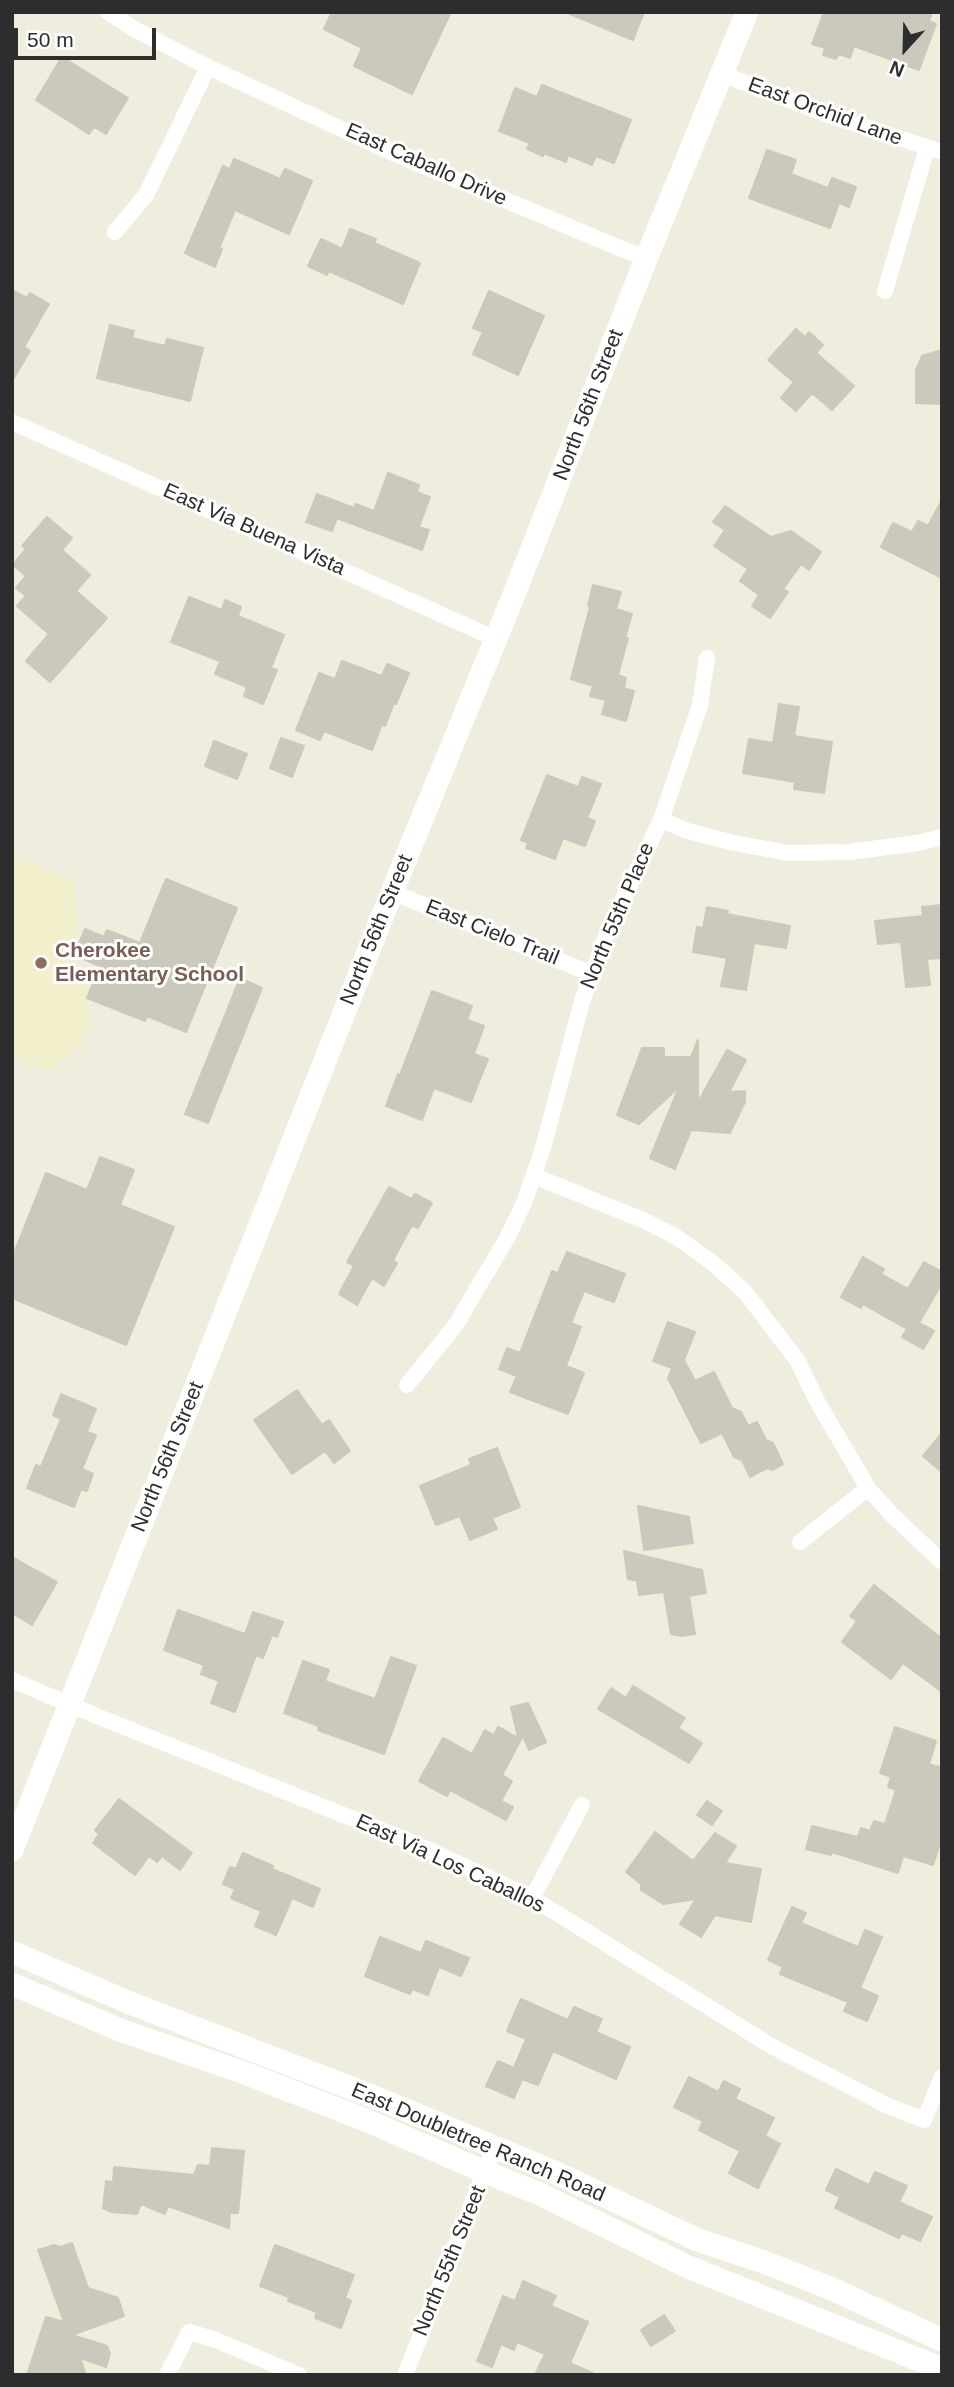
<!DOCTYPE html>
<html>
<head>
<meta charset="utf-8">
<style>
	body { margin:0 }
	#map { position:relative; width:954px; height:2387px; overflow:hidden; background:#efedde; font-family:Arial,sans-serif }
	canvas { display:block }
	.frame { position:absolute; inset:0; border:14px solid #2d2d2d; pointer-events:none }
	.north { position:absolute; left:870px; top:14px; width:70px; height:70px; -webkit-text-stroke:5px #fff; paint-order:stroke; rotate:202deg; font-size:19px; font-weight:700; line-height:28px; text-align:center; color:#2d2d2d }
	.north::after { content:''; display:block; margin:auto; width:24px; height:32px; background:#2d2d2d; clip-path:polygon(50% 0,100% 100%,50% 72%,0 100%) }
	.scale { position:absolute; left:14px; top:28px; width:142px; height:32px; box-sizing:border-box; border:4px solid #2d2d2d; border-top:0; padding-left:9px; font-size:21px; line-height:24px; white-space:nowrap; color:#2d2d2d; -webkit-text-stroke:5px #fff; paint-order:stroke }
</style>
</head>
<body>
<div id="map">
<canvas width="954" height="2387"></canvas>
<div class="frame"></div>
<div class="north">N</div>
<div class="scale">50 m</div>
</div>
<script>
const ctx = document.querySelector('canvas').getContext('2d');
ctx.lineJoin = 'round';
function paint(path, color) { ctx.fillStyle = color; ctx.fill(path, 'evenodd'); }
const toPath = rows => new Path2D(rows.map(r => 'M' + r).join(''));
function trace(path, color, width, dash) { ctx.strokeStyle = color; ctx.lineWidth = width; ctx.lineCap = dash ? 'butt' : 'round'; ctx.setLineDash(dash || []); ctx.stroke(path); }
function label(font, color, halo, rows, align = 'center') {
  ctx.font = font + ' Arial,sans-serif'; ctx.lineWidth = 6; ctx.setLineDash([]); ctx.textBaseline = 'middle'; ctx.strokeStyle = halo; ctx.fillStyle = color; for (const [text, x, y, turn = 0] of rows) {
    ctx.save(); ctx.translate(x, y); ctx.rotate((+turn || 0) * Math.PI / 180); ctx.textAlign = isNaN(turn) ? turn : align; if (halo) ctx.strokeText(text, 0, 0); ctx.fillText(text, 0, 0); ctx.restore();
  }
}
paint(toPath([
	[19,858,74,880,78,935,61,948,59,959,82,968,91,1025,83,1033,85,1043,48,1071,12,1056,12,863]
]), '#f2f0cc');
const building = toPath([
	[332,12,451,12,412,94,354,66,362,48,324,29,332,12],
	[565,12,644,12,633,40,565,12],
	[824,12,932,12,929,21,936,24,919,70,854,46,850,58,839,54,836,59,823,55,825,48,812,44,824,12],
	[62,57,128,98,106,134,94,127,89,134,36,100,62,57],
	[542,85,631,120,614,163,596,156,592,165,568,155,566,162,544,153,543,156,527,149,530,143,499,131,515,88,537,97,542,85],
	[767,150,796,160,791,174,828,188,832,178,856,187,849,207,839,203,830,228,749,198,767,150],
	[234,159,280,179,285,169,312,181,289,234,235,210,219,248,222,249,215,267,185,253,223,166,230,169,234,159],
	[350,229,376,239,374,243,420,263,403,304,329,271,327,275,308,266,321,239,342,249,350,229],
	[12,290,27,298,30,293,49,304,24,347,30,351,12,381,12,290],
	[489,291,544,316,518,375,473,354,483,332,473,328,489,291],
	[110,325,134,331,132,338,165,346,167,339,203,348,190,401,97,378,110,325],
	[796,329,805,337,809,332,823,345,816,353,854,386,832,410,812,393,796,411,781,398,794,382,768,360,796,329],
	[942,350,942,404,916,403,916,370,922,356,942,350],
	[388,473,419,485,417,492,430,497,419,527,429,530,422,550,337,518,332,531,306,522,317,494,354,508,356,504,374,511,388,473],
	[942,500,942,578,881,547,893,523,912,532,918,521,928,526,942,500],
	[725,506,771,537,791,531,821,552,809,570,801,564,783,589,788,592,770,618,752,606,759,595,740,581,748,569,714,546,725,530,713,522,725,506],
	[47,517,72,538,62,550,90,575,76,591,107,618,50,682,26,661,49,634,17,606,26,596,16,588,26,576,13,565,26,549,22,546,47,517],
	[593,585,621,592,616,609,632,614,625,638,628,638,618,675,626,678,624,688,634,691,626,721,602,714,606,700,590,696,593,686,571,679,590,607,588,606,593,585],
	[189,597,222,610,225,600,241,607,238,616,284,635,271,668,277,670,263,704,244,696,247,687,215,674,220,661,171,642,189,597],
	[342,661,382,676,387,664,409,673,396,704,394,703,385,726,382,724,372,750,324,731,320,740,296,730,319,673,335,679,342,661],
	[779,704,799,707,794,736,832,742,824,793,794,789,795,782,743,773,749,739,773,743,779,704],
	[281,738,304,746,292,777,270,768,281,738],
	[214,741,247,754,237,779,205,766,214,741],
	[547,775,578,787,582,777,601,784,587,818,595,821,585,846,563,838,555,859,526,848,528,843,521,840,547,775],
	[166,879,237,908,186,1032,147,1016,145,1021,87,998,100,966,74,955,85,929,104,937,107,930,140,943,166,879],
	[942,905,942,958,927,959,930,985,906,987,901,942,878,944,875,921,923,916,922,907,942,905],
	[707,907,728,911,727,914,790,926,786,948,754,943,746,990,721,986,727,958,693,952,697,927,703,928,707,907],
	[240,978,262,988,208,1123,185,1114,240,978],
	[432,991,472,1006,467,1020,484,1026,474,1054,488,1059,471,1102,434,1088,422,1120,386,1106,398,1074,400,1075,432,991],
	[698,1040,698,1102,727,1050,746,1060,729,1092,745,1091,745,1102,730,1133,691,1130,675,1169,650,1158,679,1087,639,1124,617,1115,642,1048,664,1048,664,1057,691,1057,698,1040],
	[100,1157,134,1170,120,1205,174,1227,126,1345,12,1298,12,1258,46,1173,87,1190,100,1157],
	[389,1187,411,1199,415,1194,432,1203,418,1228,412,1225,393,1260,397,1263,384,1286,372,1278,357,1305,339,1294,354,1266,347,1262,389,1187],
	[567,1252,625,1274,614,1302,584,1291,571,1323,581,1327,566,1366,584,1373,568,1414,510,1392,517,1376,499,1369,507,1348,520,1353,552,1271,558,1273,567,1252],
	[863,1257,884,1269,881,1274,908,1289,924,1262,942,1272,942,1283,919,1323,934,1331,923,1349,902,1337,907,1329,863,1304,861,1308,841,1297,863,1257],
	[668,1322,695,1332,684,1360,695,1381,714,1372,732,1408,741,1412,748,1426,757,1422,766,1440,773,1443,783,1464,772,1470,767,1468,750,1477,742,1460,734,1457,722,1433,701,1443,668,1378,672,1368,653,1361,668,1322],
	[297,1390,322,1425,329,1420,350,1451,334,1463,325,1451,292,1474,254,1420,297,1390],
	[61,1394,96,1409,87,1432,96,1435,82,1469,93,1474,87,1491,81,1489,74,1507,27,1488,36,1465,41,1467,61,1419,53,1415,61,1394],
	[942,1433,942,1472,923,1456,942,1433],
	[497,1448,520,1507,492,1518,497,1529,470,1540,460,1516,436,1525,420,1486,471,1465,469,1459,497,1448],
	[638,1506,689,1517,693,1543,644,1550,638,1506],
	[624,1551,702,1570,706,1593,689,1596,695,1634,682,1636,671,1634,664,1592,639,1595,637,1581,628,1579,624,1551],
	[12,1557,57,1582,32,1625,12,1613,12,1557],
	[874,1585,942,1639,942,1692,903,1663,891,1679,842,1642,857,1621,850,1616,874,1585],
	[178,1610,245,1634,253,1612,283,1622,277,1637,272,1635,263,1658,256,1655,235,1712,211,1703,219,1681,201,1674,204,1665,164,1650,178,1610],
	[391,1657,416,1666,384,1754,318,1730,319,1726,284,1713,303,1661,329,1670,325,1681,375,1699,391,1657],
	[633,1686,685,1718,678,1728,702,1743,689,1763,598,1709,611,1688,626,1698,633,1686],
	[528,1703,546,1742,529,1750,523,1736,502,1775,512,1781,501,1801,513,1807,506,1820,450,1790,447,1796,419,1781,443,1738,472,1754,485,1730,494,1735,498,1727,518,1738,511,1707,528,1703],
	[895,1727,936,1741,929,1764,942,1768,942,1837,933,1865,903,1856,898,1873,832,1852,831,1855,806,1849,812,1826,858,1837,861,1828,870,1831,874,1821,885,1824,896,1790,888,1787,891,1777,880,1773,895,1727],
	[119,1799,192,1853,180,1870,162,1856,157,1862,149,1856,135,1875,93,1843,99,1834,95,1830,119,1799],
	[707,1801,722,1811,712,1825,697,1815,707,1801],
	[655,1832,693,1861,715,1833,736,1846,725,1863,761,1869,751,1922,715,1915,701,1937,680,1924,696,1899,663,1904,641,1890,641,1884,626,1872,655,1832],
	[243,1853,273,1866,272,1869,320,1889,313,1907,292,1898,276,1935,255,1926,261,1911,231,1898,235,1889,223,1884,230,1867,236,1869,243,1853],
	[792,1907,806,1913,801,1923,858,1947,865,1930,882,1937,860,1988,878,1996,867,2021,844,2011,848,2002,780,1974,783,1967,768,1960,792,1907],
	[380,1937,421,1953,426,1941,469,1958,461,1976,439,1967,428,1995,412,1989,410,1994,365,1976,380,1937],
	[521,1999,568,2020,574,2007,602,2019,596,2032,630,2047,616,2079,553,2051,538,2085,522,2079,514,2098,486,2086,498,2061,514,2068,526,2039,507,2031,521,1999],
	[689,2077,718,2092,724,2081,740,2089,735,2099,774,2118,765,2136,780,2144,758,2188,729,2173,740,2151,699,2130,703,2121,674,2107,689,2077],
	[212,2148,244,2151,238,2213,230,2213,229,2228,168,2206,165,2214,141,2204,137,2214,112,2212,103,2208,106,2181,113,2182,114,2167,194,2175,198,2165,210,2166,212,2148],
	[836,2169,869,2185,875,2172,907,2186,899,2202,932,2217,920,2241,902,2233,899,2238,835,2208,840,2197,826,2190,836,2169],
	[72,2243,88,2288,118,2298,124,2316,72,2335,107,2346,110,2354,106,2367,80,2358,86,2375,27,2375,46,2317,64,2322,38,2250,54,2245,61,2247,72,2243],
	[275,2245,354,2275,345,2298,351,2301,341,2328,315,2318,317,2312,288,2301,289,2297,260,2286,275,2245],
	[523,2281,556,2296,551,2306,588,2322,570,2363,597,2375,535,2375,545,2354,517,2342,514,2350,501,2344,492,2367,477,2361,503,2296,515,2301,523,2281],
	[664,2315,675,2331,651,2346,641,2330,664,2315]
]);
paint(building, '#cbc9bd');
trace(building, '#cbcab7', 2);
trace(toPath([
	[108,12,134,29,208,67,393,153,646,259],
	[722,74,834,117,942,152],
	[115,232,146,195,208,67],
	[885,291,927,148],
	[12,422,496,639],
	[661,820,688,831,730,842,788,853,849,852,918,843,942,837],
	[392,892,592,974],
	[534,1176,643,1220,675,1236,714,1264,745,1292,797,1360,817,1401,868,1488,892,1515,942,1562],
	[407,1385,455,1326,506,1240,524,1203,543,1148,582,1001,609,928,661,820,700,705,707,658],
	[800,1542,868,1488],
	[12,1680,104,1719,416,1844,532,1898,773,2047,888,2106,924,2120,942,2077],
	[532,1898,582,1805],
	[167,2375,189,2332,216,2340,299,2375],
	[405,2375,494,2148]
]), '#fff', 16);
trace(toPath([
	[12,1850,392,892,513,597,646,259,747,12],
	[12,1952,130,2003,372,2096,552,2171,698,2240,764,2262,832,2289,942,2340],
	[12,1984,120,2030,242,2072,363,2119,485,2172,540,2194,688,2267,942,2369]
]), '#fff', 23);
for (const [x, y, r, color] of [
	[41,963,7,"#8d6e63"]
]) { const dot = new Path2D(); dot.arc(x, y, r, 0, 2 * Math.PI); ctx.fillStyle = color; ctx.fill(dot); trace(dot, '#fff', 2.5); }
label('21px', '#2d2d2d', '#fff', [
	["East Orchid Lane",825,112,20],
	["East Caballo Drive",426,165,24],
	["North 56th Street",589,405,-69],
	["East Via Buena Vista",254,530,24],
	["North 55th Place",618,916,-67],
	["North 56th Street",377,930,-68],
	["East Cielo Trail",492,933,22],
	["North 56th Street",168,1457,-68],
	["East Via Los Caballos",450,1864,25],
	["East Doubletree Ranch Road",478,2143,23],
	["North 55th Street",450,2261,-68]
]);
label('bold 21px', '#785e54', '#fff', [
	["Cherokee",55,951],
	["Elementary School",55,975]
], 'left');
</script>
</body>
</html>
